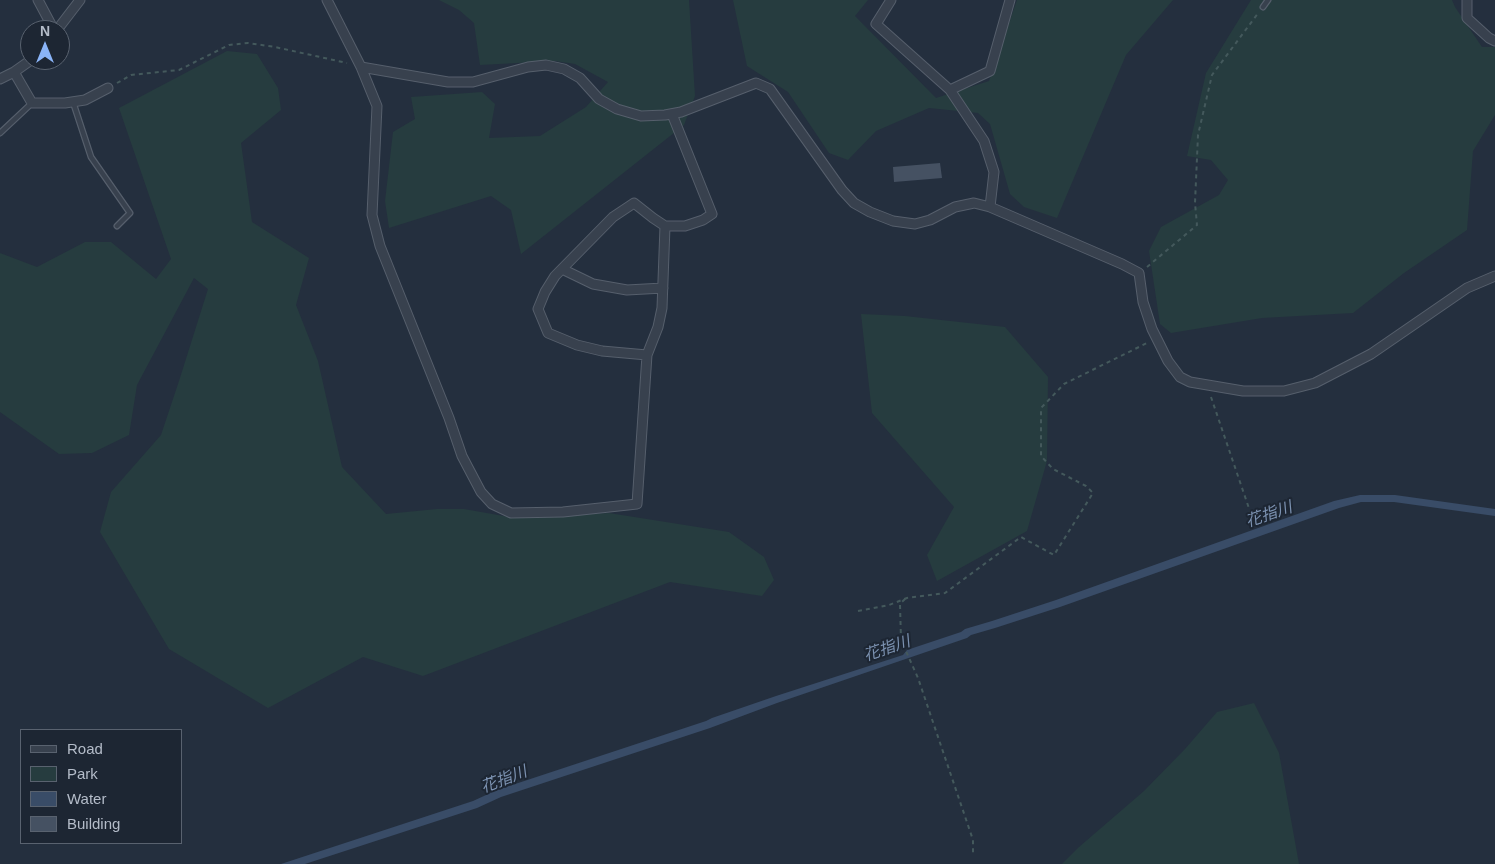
<!DOCTYPE html>
<html>
<head>
<meta charset="utf-8">
<style>
	body { margin:0 }
	#map { position:relative; width:1495px; height:864px; overflow:hidden; background:#242f3e; font-family:Arial,sans-serif }
	canvas { display:block }
	.legend { position:absolute; left:20px; top:729px; width:162px; height:115px; box-sizing:border-box; background:#1d2633; border:1px solid #59626f; margin:0; padding:6px 9px; list-style:none; font-size:15px; color:#b4bcc9 }
	.legend li { display:flex; align-items:center; gap:10px; height:25px }
	.legend b { width:25px; border:1px solid #59626f }
	.north { position:absolute; left:20px; top:20px; width:50px; height:50px; box-sizing:border-box; background:#1d2633; border:1px solid #59626f; border-radius:50%; rotate:0deg; font-size:14px; font-weight:700; line-height:20px; text-align:center; color:#b4bcc9 }
	.north::after { content:''; display:block; margin:auto; width:18px; height:22px; background:#8ab4f8; clip-path:polygon(50% 0,100% 100%,50% 72%,0 100%) }
</style>
</head>
<body>
<div id="map">
<canvas width="1495" height="864"></canvas>
<ul class="legend">
<li><b style="height:6px;background:#38414e"></b>Road</li>
<li><b style="height:14px;background:#263c3f"></b>Park</li>
<li><b style="height:14px;background:#394c67"></b>Water</li>
<li><b style="height:14px;background:#455162"></b>Building</li>
</ul>
<div class="north">N</div>
</div>
<script>
const ctx = document.querySelector('canvas').getContext('2d');
ctx.lineJoin = 'round';
function paint(path, color) { ctx.fillStyle = color; ctx.fill(path, 'evenodd'); }
const toPath = rows => new Path2D(rows.map(r => 'M' + r).join(''));
function trace(path, color, width, dash) { ctx.strokeStyle = color; ctx.lineWidth = width; ctx.lineCap = dash ? 'butt' : 'round'; ctx.setLineDash(dash || []); ctx.stroke(path); }
function label(font, color, halo, rows, align = 'center') {
  ctx.font = font + ' Arial,"Noto Sans JP",sans-serif'; ctx.lineWidth = 4; ctx.setLineDash([]); ctx.textBaseline = 'middle'; ctx.strokeStyle = halo; ctx.fillStyle = color; for (const [text, x, y, turn = 0] of rows) {
    ctx.save(); ctx.translate(x, y); ctx.rotate((+turn || 0) * Math.PI / 180); ctx.textAlign = isNaN(turn) ? turn : align; if (halo) ctx.strokeText(text, 0, 0); ctx.fillText(text, 0, 0); ctx.restore();
  }
}
paint(toPath([
	[439,0,689,0,695,96,684,125,521,254,511,210,491,196,389,228,385,201,393,132,415,119,411,97,482,92,495,104,489,138,540,136,586,107,608,82,575,64,555,61,480,65,474,23,459,10],
	[733,0,868,0,855,16,936,98,989,81,1017,0,1173,0,1126,55,1057,218,1024,207,1010,194,990,124,978,113,929,108,876,131,848,160,829,153,788,92,747,66],
	[1251,0,1452,0,1455,7,1482,47,1495,47,1495,115,1473,151,1467,230,1404,273,1353,313,1262,318,1171,333,1160,324,1149,251,1161,227,1219,195,1228,180,1211,160,1187,156,1206,73],
	[227,51,257,54,278,88,281,110,241,143,252,222,309,258,296,305,318,361,342,467,386,514,437,509,464,509,515,518,609,513,729,532,764,557,774,580,762,596,670,582,423,676,363,657,268,708,169,649,100,532,111,492,161,435,179,381,208,289,194,278,137,385,129,435,92,453,59,454,0,412,0,253,37,267,85,242,111,242,156,279,171,259,119,108],
	[861,314,905,316,1005,327,1048,377,1047,461,1027,531,937,581,927,555,954,507,872,413],
	[1254,703,1279,753,1299,864,1062,864,1079,847,1144,791,1185,749,1217,712]
]), '#263c3f');
paint(toPath([
	[1360,495,1395,495,1495,509,1495,516,1394,502,1361,502,1339,508,1060,607,995,628,971,635,967,638,777,703,710,728,501,797,477,808,305,864,281,864,473,801,497,790,706,721,712,718,776,696,903,655,907,650,961,632,965,629,992,621,1056,600,1334,501]
]), '#394c67');
paint(toPath([
	[940,163,942,178,894,182,893,167]
]), '#455162');
const service = toPath([
	[1263,7,1268,0],
	[73,102,91,157,130,213,117,226],
	[0,133,32,103]
]);
const minor = toPath([
	[38,0,54,30],
	[327,0,361,67,448,82,473,82,528,67,546,65,564,69,580,78,599,99,617,109,641,116,665,115,681,112,756,83,770,89,842,190,854,203,870,212,893,221,915,224,930,220,955,207,974,203,990,207,1122,264,1139,273,1143,302,1152,329,1168,361,1180,377,1190,382,1243,391,1284,391,1315,383,1371,354,1467,288,1495,276],
	[891,0,876,24,950,90,984,141,994,172,990,207],
	[1467,0,1467,18,1489,38,1495,41],
	[57,30,80,0],
	[361,67,377,106,372,215,380,246,449,418,462,456,481,492,492,504,511,513,563,512,637,504,647,355,658,327,662,308,665,226],
	[14,72,32,103,65,103,85,100,108,88],
	[0,79,14,72,31,60],
	[950,90,990,71,1010,0],
	[562,269,593,284,627,290,663,288],
	[647,355,602,351,577,345,548,333,538,309,545,292,555,276,613,217,634,203,653,218,665,226,685,226,703,220,712,214,672,114]
]);
trace(service, '#565f6c', 7);
trace(minor, '#565f6c', 11);
trace(toPath([
	[117,83,131,75,179,70,229,45,248,43,275,47,347,63],
	[1147,267,1197,225,1195,203,1198,135,1212,75,1259,12],
	[1211,397,1254,523],
	[905,599,900,604,901,640,918,678,973,840,973,855],
	[858,611,889,605,907,598,945,593,1021,537,1054,555,1093,493,1086,486,1053,469,1041,456,1041,408,1064,384,1147,343]
]), '#44595c', 2, [4, 4]);
trace(service, '#38414e', 4.5);
trace(minor, '#38414e', 9);
label('italic 16px', '#7c92b1', '#1d2633', [
	["花指川",1269,515,-19],
	["花指川",887,649,-19],
	["花指川",504,780,-21]
]);
</script>
</body>
</html>
